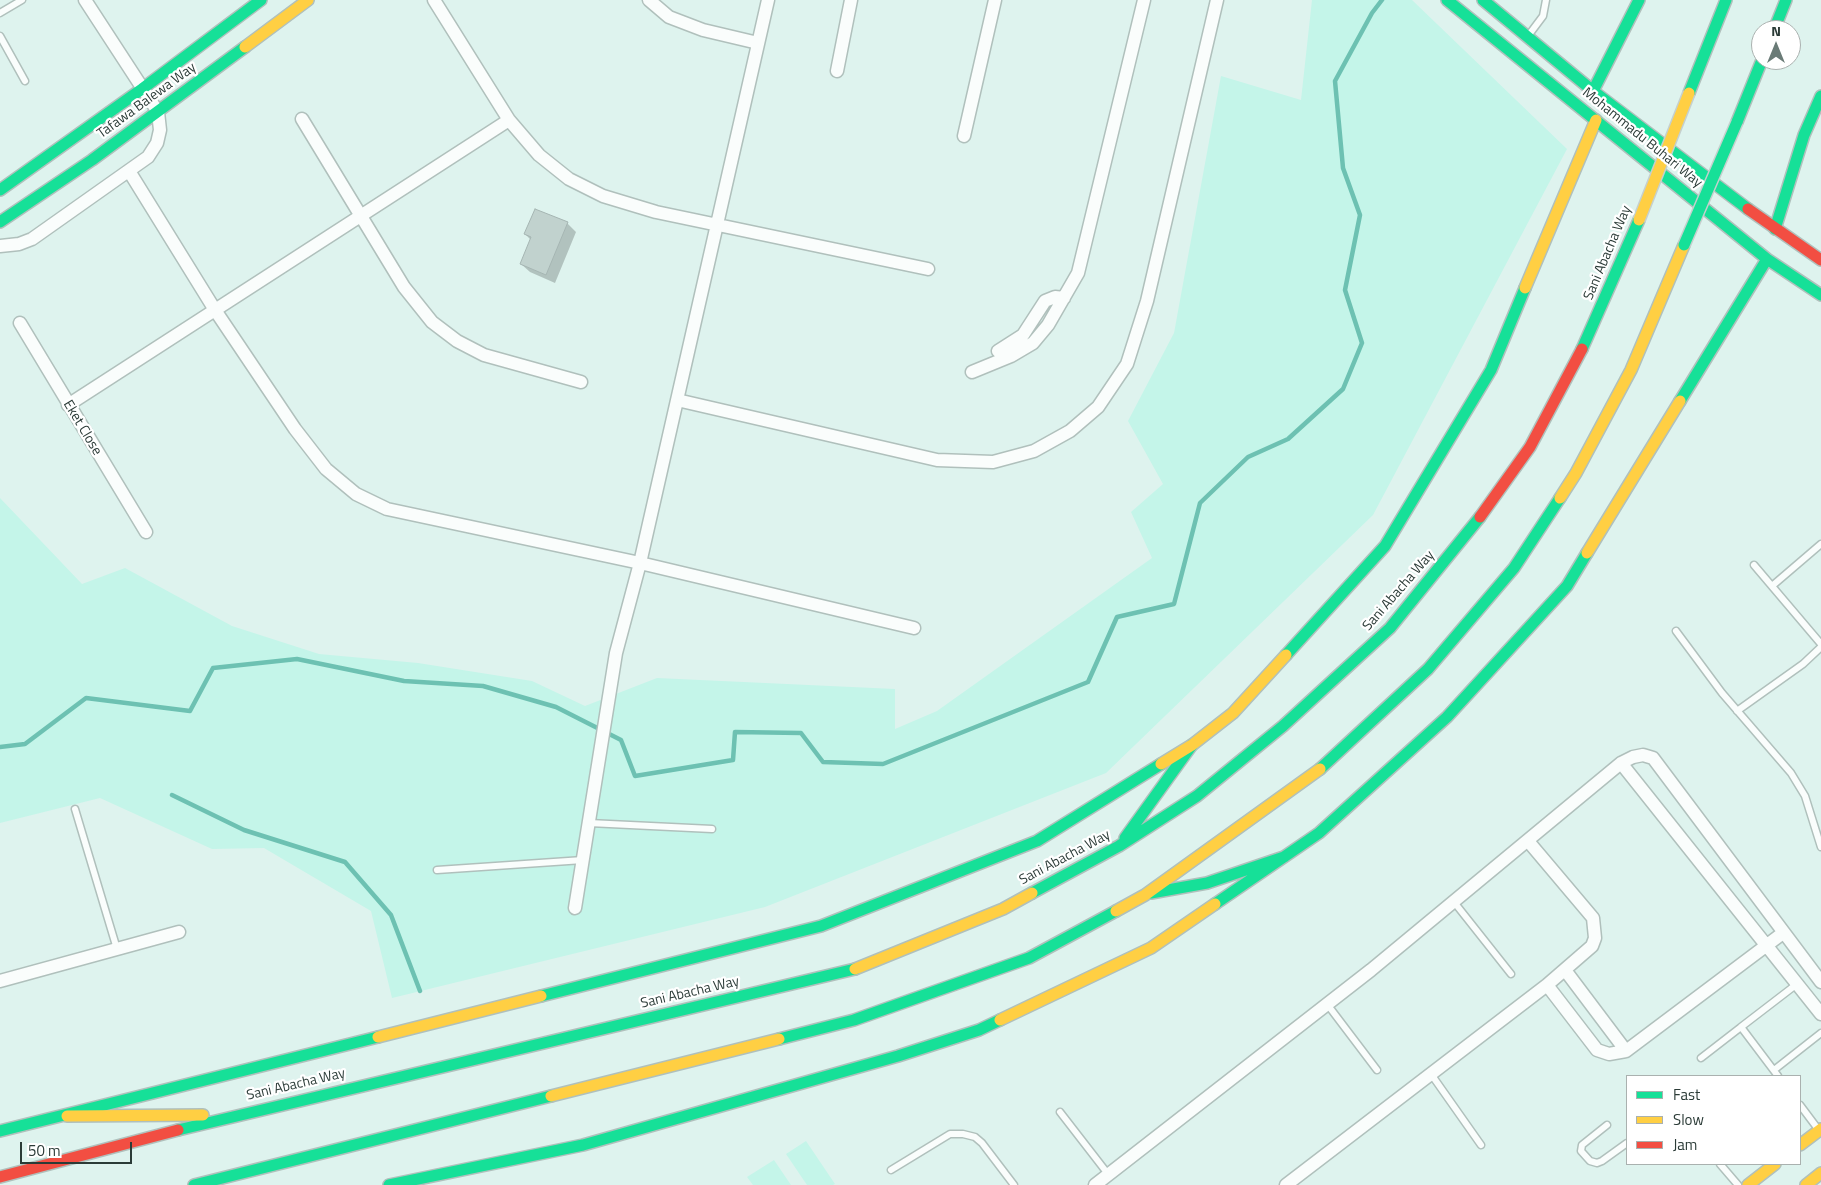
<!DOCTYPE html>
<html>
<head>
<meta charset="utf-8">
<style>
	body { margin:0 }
	#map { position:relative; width:1821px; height:1185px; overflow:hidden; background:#def3ee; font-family:"Titillium Web",sans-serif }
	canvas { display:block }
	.legend { position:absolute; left:1626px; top:1075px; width:175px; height:90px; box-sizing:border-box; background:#fff; border:1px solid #aab1af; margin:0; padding:6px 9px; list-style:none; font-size:15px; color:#2b3b37 }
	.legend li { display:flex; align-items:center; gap:10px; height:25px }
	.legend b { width:25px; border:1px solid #aab1af }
	.north { position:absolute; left:1751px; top:20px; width:50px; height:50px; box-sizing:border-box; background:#fff; border:1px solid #aab1af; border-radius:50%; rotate:0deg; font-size:14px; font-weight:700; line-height:20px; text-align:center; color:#2b3b37 }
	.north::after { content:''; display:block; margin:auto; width:18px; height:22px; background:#6a7b77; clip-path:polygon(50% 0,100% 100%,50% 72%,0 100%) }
	.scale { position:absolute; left:20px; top:1142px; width:112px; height:22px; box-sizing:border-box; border:2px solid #2b3b37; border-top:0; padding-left:6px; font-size:15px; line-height:18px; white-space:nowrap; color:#2b3b37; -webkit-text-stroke:4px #fff; paint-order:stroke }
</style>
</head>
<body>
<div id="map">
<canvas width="1821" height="1185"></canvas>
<ul class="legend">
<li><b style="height:6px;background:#16e098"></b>Fast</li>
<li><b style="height:6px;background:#ffcf43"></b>Slow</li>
<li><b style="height:6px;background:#f24e42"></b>Jam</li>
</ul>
<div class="north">N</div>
<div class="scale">50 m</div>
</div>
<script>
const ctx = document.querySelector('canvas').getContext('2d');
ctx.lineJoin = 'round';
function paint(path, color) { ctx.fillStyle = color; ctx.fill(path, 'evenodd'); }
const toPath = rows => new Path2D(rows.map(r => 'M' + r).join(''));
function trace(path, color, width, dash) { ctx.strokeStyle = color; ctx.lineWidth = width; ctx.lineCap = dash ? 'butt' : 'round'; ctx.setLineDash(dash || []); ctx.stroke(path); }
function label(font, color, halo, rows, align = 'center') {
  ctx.font = font + ' "Titillium Web",sans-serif'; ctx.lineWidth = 4.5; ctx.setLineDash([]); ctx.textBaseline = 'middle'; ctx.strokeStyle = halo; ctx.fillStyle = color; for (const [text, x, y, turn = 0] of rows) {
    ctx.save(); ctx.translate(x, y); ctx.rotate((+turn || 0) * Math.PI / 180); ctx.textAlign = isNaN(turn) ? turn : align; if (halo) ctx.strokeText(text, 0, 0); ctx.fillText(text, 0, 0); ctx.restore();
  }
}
paint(toPath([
	[1312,0,1412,0,1567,149,1373,515,1106,773,765,907,392,998,371,911,264,848,212,849,100,798,0,823,0,498,82,584,125,568,232,626,319,654,418,663,532,681,585,706,657,678,895,689,895,729,937,711,1152,558,1131,512,1163,484,1128,421,1174,333,1221,76,1301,100],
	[806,1141,835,1184,833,1185,807,1185,786,1154],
	[774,1160,791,1185,753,1185,747,1177]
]), '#c4f5e9');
paint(toPath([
	[567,223,576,232,555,283,530,272,521,264,531,240,525,234]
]), '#0003');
trace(toPath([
	[0,747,25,744,86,698,190,711,213,668,297,659,404,681,483,686,556,707,621,740,635,776,733,760,735,732,801,733,823,762,883,764,1088,682,1117,617,1174,604,1200,503,1248,457,1288,439,1343,389,1362,343,1345,290,1360,215,1343,168,1335,81,1372,13,1382,0],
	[172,795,244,830,345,862,391,915,420,991]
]), '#6dc1b2', 4.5);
const building = toPath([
	[535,209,568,222,546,275,520,264,531,237,524,234,535,209]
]);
paint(building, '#c1d2ce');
trace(building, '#a5b5b2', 1);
const lane = toPath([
	[0,13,22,0],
	[0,36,25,81],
	[1528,36,1543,16,1546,0],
	[1754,565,1821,644],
	[1772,586,1821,544],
	[1676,631,1722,693,1791,773,1805,796,1821,847],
	[1737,711,1803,664,1821,647],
	[75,809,117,949],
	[589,823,712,829],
	[437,870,583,860],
	[1454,902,1511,974],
	[1327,1004,1377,1070],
	[1701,1058,1741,1027],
	[1774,1070,1821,1033],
	[1431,1074,1481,1145],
	[1778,1076,1741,1027,1797,984],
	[1800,1105,1818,1129],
	[1060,1112,1108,1174],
	[1607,1125,1582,1145,1581,1151,1590,1161,1597,1163,1602,1161,1627,1143],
	[1720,1164,1738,1185],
	[891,1170,950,1134,963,1134,975,1137,982,1143,1014,1185]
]);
const street = toPath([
	[434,0,509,120,539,155,569,179,603,196,656,212,928,269],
	[649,0,669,17,703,30,758,43],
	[837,71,851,0],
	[302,119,404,287,432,322,457,341,484,355,581,382],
	[964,136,995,0],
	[129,171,215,310,295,429,326,469,356,494,387,509,640,563,914,628],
	[0,246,19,244,32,239,148,157,157,143,160,130,158,112,85,0],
	[20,323,146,532],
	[998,351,1023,335,1045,301,1055,297,1064,298],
	[972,372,1011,356,1033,343,1048,325,1078,273,1144,0],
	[677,400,937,460,993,462,1034,451,1070,431,1098,407,1127,364,1147,301,1217,0],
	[68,405,509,120],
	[1621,763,1821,1014],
	[575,908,616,653,640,563,768,0],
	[1565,970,1626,1051],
	[0,981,179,932],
	[1547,985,1597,1050,1609,1054,1626,1051,1783,933],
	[1095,1185,1371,970,1621,763,1633,757,1643,755,1653,758,1821,982],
	[1286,1185,1547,985,1592,946,1595,938,1593,918,1528,841]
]);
const fast = toPath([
	[1447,0,1767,259,1821,295],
	[1483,0,1593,91,1748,209],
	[1774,30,1786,0],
	[1593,91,1639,0],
	[1689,93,1726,0],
	[1737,122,1762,60],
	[0,190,142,89,261,0],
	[0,222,92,160,245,47],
	[1775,229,1804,135,1821,96],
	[1582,349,1639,220],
	[1680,401,1767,259],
	[1286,655,1385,546,1491,370,1525,288],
	[1320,769,1428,669,1514,568,1560,498],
	[1125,838,1192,745],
	[1032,893,1119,846,1197,796,1283,726,1390,628,1480,517],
	[1151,893,1207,883,1284,857],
	[1215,904,1319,833,1447,717,1567,586,1587,553],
	[541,996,821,926,1037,841,1161,764],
	[779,1039,854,1020,1029,958,1116,911],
	[178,1130,855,969],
	[0,1131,378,1037],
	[194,1185,551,1096],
	[389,1185,583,1145,898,1056,979,1030,1000,1020]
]);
const slow = toPath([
	[245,47,308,0],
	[1525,288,1596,120],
	[1560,498,1576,473,1631,370,1684,245],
	[1587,553,1680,401],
	[1161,764,1192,745,1233,713,1286,655],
	[1116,911,1145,895,1320,769],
	[855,969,1003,909,1032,893],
	[1000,1020,1151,948,1215,904],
	[378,1037,541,996],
	[551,1096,779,1039],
	[67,1116,203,1115],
	[1800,1145,1821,1129],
	[1748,1185,1775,1164],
	[1806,1185,1821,1173]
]);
const jam = toPath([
	[1748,209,1821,260],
	[1480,517,1530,447,1582,349],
	[0,1177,178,1130]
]);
trace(lane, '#b0c0bc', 9);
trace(street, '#b0c0bc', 15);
trace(fast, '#b0c0bc', 14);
trace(slow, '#b0c0bc', 14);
trace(jam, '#b0c0bc', 14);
trace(lane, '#fafdfc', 6);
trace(street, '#fafdfc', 12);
trace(fast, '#16e098', 11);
trace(slow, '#ffcf43', 11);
trace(jam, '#f24e42', 11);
const fastBridge = toPath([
	[1684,245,1737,122]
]);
const slowBridge = toPath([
	[1639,220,1689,93]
]);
trace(fastBridge, '#c5d0cd', 14, []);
trace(slowBridge, '#c5d0cd', 14, []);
trace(fastBridge, '#16e098', 11);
trace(slowBridge, '#ffcf43', 11);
label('14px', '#2b3b37', '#fff', [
	["Tafawa Balewa Way",147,101,-36],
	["Mohammadu Buhari Way",1642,138,39],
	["Sani Abacha Way",1608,253,-67],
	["Eket Close",82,428,59],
	["Sani Abacha Way",1399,591,-49],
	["Sani Abacha Way",1065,858,-28],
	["Sani Abacha Way",690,993,-13],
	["Sani Abacha Way",296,1085,-13]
]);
</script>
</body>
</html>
